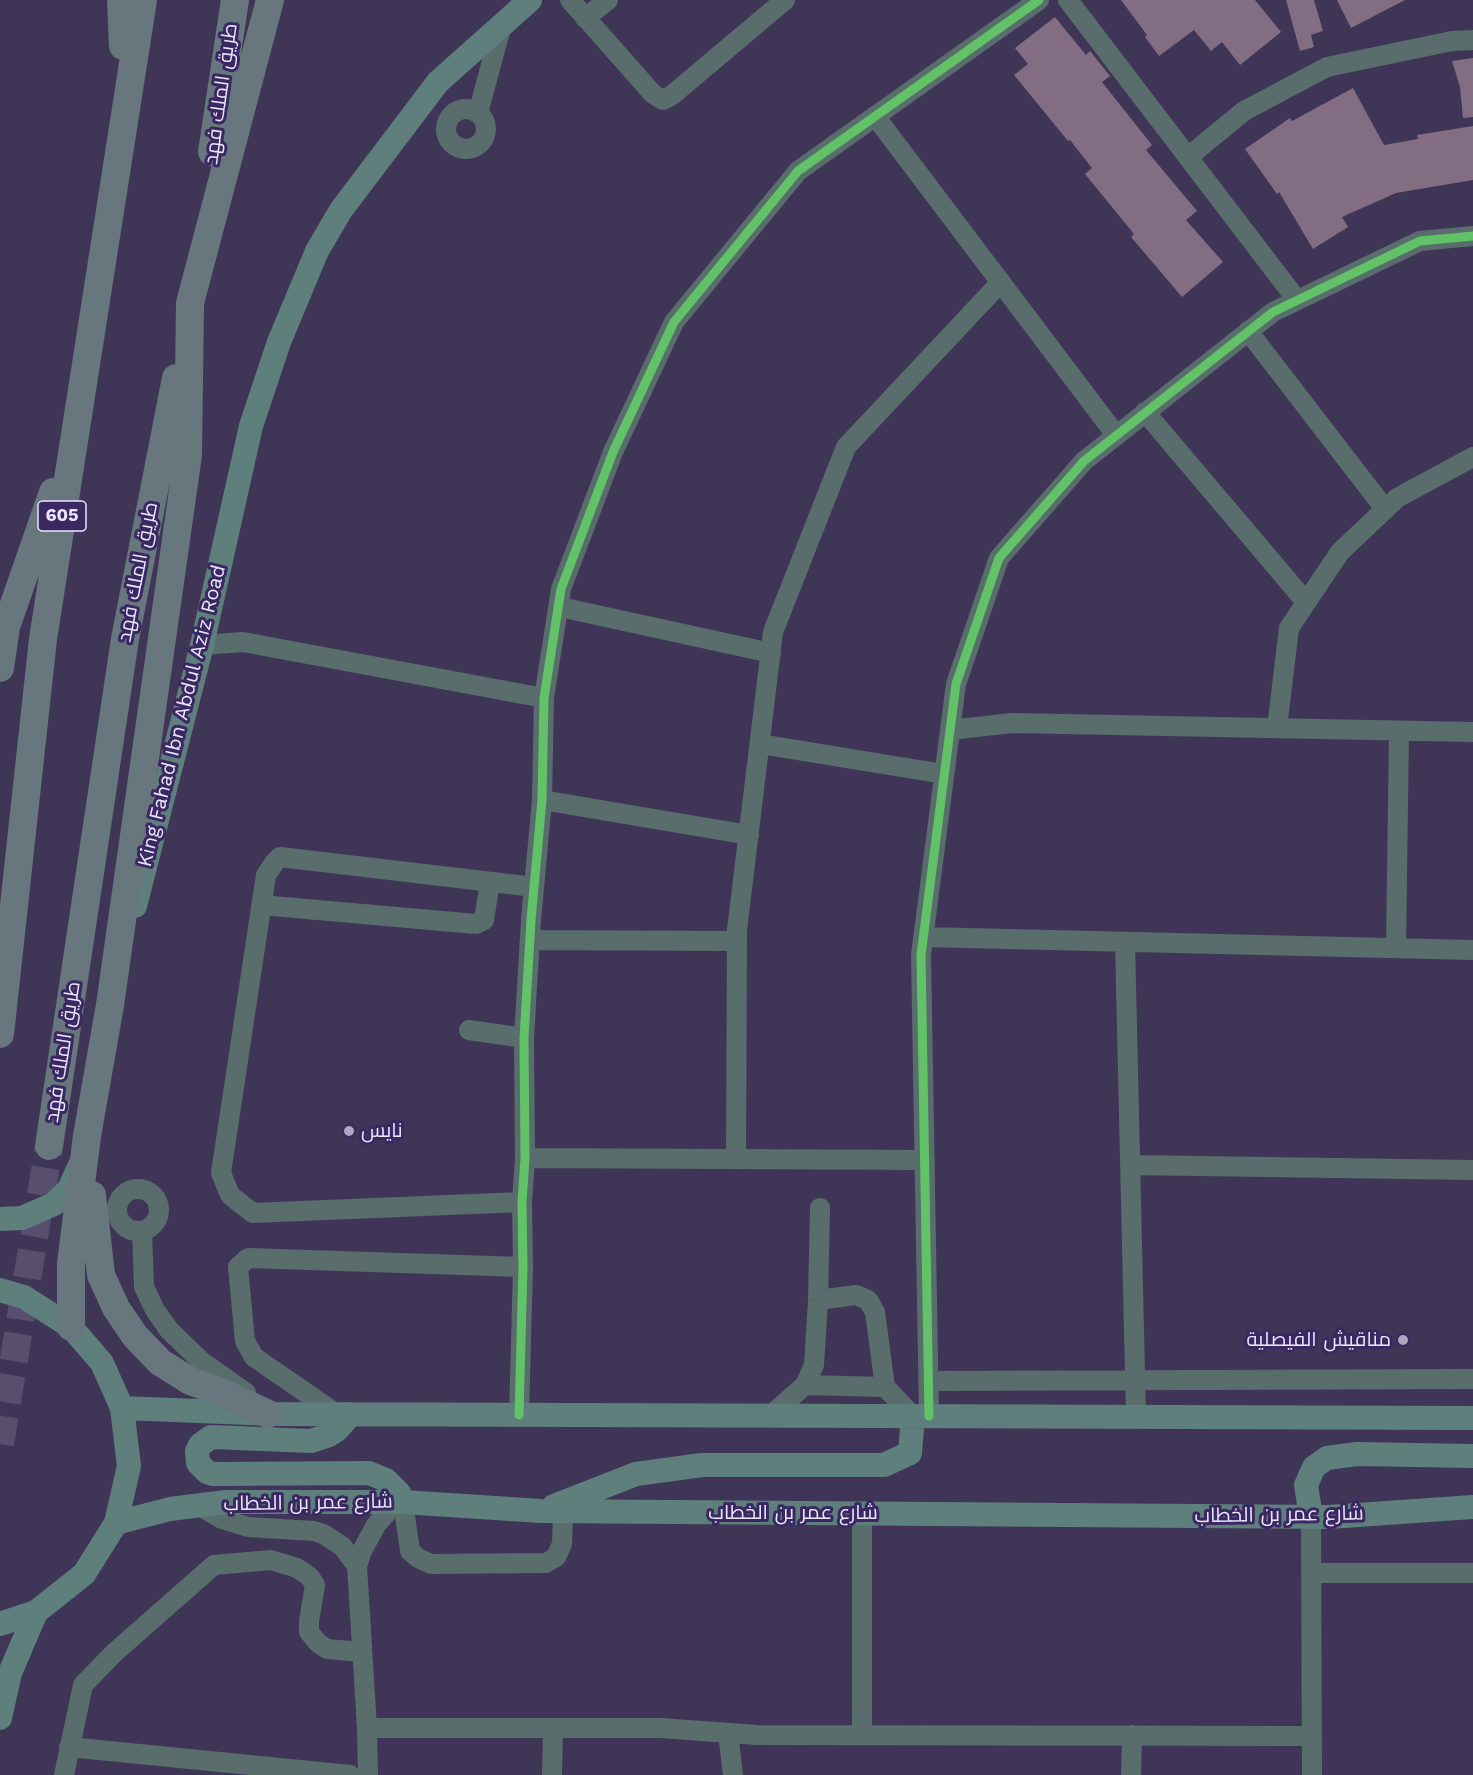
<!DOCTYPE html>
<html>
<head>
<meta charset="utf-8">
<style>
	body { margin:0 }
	canvas { display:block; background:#3f3556 }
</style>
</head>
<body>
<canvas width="1473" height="1775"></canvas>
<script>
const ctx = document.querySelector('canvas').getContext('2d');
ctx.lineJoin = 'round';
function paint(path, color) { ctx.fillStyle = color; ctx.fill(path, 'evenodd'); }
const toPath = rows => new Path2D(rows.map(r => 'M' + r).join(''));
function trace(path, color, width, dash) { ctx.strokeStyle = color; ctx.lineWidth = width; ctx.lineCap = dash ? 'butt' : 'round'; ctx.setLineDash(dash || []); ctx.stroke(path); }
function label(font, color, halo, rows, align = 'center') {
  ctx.font = font + ' "Work Sans",Cairo,sans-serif'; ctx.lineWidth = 6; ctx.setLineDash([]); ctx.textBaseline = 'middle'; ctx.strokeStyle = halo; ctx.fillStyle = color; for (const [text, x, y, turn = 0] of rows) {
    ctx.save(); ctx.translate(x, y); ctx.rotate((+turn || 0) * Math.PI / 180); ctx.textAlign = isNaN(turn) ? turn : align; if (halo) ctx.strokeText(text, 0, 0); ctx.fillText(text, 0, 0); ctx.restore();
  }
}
paint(toPath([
	[1121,0,1255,0,1281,32,1240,65,1222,42,1211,51,1194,30,1159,56,1145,37,1147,35],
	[1286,0,1314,0,1323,31,1311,35,1314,47,1300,51],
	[1337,0,1405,0,1351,28],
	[1055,17,1086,55,1090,51,1110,76,1102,82,1152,145,1146,150,1197,211,1186,220,1223,262,1182,297,1131,237,1134,234,1085,174,1092,168,1070,140,1068,141,1014,75,1028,64,1015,48],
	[1473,58,1473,117,1463,118,1460,87,1452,61],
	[1353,88,1384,145,1418,139,1417,135,1473,126,1473,180,1396,193,1342,217,1348,227,1313,249,1279,192,1277,194,1245,149,1290,118,1292,121]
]), '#826d82');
trace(toPath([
	[0,1444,49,1146]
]), '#584f6f', 28, [28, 14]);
trace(toPath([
	[570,0,653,94,663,100,671,96,785,0],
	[1068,0,1297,300],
	[585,18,608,0],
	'446 129a20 20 0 1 1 40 0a20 20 0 1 1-40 0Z',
	[478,113,502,24],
	[875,116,1116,435],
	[1188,157,1244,111,1327,67,1452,41,1473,40],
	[1248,331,1385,509],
	[1145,412,1306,602],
	[560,607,771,653],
	[202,645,243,642,544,698],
	[1277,728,1289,628,1340,552,1397,498,1473,457],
	[950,730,1012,723,1473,732],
	[760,744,944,774],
	[542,800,749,835],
	[261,905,476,924,484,920,490,882],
	[923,937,1473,950],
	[530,940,737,941],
	[1125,942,1136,1417],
	[1396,948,1399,731],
	[469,1030,524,1038],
	[525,1158,925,1160],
	[736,1159,737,930,773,632,846,447,1001,282],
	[1130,1165,1473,1170],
	'117 1210a21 21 0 1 1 42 0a21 21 0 1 1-42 0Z',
	[522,1202,253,1213,230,1195,221,1173,266,875,275,862,280,857,534,887],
	[142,1231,144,1287,155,1310,169,1330,201,1361,246,1393],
	[818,1300,856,1295,868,1300,875,1312,885,1387,913,1416],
	[928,1381,1473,1379],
	[805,1385,885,1387],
	[338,1415,254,1357,245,1341,238,1267,248,1258,523,1267],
	[519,1415,523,1267,522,1202,525,1158,524,1038,531,920,542,800,544,698,561,589,613,452,674,322,798,171,1039,0],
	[770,1416,805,1385,814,1365,818,1300,820,1208],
	[929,1416,921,955,956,684,999,558,1084,461,1273,312,1420,241,1473,236],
	[403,1502,410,1551,418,1558,431,1564,546,1563,556,1557,562,1544,563,1511],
	[198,1505,222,1519,248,1527,314,1531,323,1534,342,1546,357,1566],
	[862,1514,862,1735],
	[1311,1517,1312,1775],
	[1311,1573,1473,1573],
	[367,1728,660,1728,757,1735,1312,1736],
	[728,1733,733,1775],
	[69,1747,350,1775],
	[64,1775,83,1685,114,1653,214,1565,271,1560,297,1568,310,1577,315,1585,309,1621,309,1632,318,1643,327,1649,362,1652],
	[368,1775,367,1728,357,1566,362,1551,376,1525,396,1502],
	[552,1775,553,1729],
	[1131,1775,1132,1735]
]), '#596d6c', 20);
trace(toPath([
	[135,906,202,645,251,426,279,342,317,251,341,210,438,82,530,0],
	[0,1219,22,1218,54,1204,69,1189,80,1165],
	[0,1290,24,1297,71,1327,102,1363,122,1408,129,1466,116,1523,84,1574,36,1612,0,1624],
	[122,1408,275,1414,1473,1418],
	[351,1414,338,1429,329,1435,311,1441,211,1437,200,1445,197,1451,198,1463,207,1472,213,1474,369,1473,386,1480,399,1493,403,1502],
	[554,1506,636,1474,702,1465,884,1465,910,1453,913,1416],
	[1311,1517,1306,1485,1314,1467,1327,1458,1357,1454,1473,1456],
	[116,1523,170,1509,226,1502,403,1502,541,1511,1329,1517,1473,1507],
	[0,1718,10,1673,36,1612]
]), '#5e7f7c', 24);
trace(toPath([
	[121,0,123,46],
	[212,152,235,0],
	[0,668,6,627,53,492],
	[0,1034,43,639,143,0],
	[49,1146,125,639,176,378],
	[92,1195,101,1275,116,1308,135,1336,160,1362,190,1381,219,1391,268,1414],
	[71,1327,71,1264,87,1136,110,1005,188,455,190,303,270,0]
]), '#68767e', 28);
trace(toPath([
	[519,1415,523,1267,522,1202,525,1158,524,1038,531,920,542,800,544,698,561,589,613,452,674,322,798,171,1039,0],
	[929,1416,921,955,956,684,999,558,1084,461,1273,312,1420,241,1473,236]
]), '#61c268', 9);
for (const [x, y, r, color] of [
	[349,1131,6,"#aea7c1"],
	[1403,1340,6,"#aea7c1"]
]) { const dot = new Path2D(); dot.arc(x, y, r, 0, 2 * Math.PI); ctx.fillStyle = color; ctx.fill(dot); trace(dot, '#3a2863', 2); }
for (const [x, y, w] of [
	[62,516,48]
]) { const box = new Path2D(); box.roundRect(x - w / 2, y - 15, w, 30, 4.5); ctx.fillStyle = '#3a2863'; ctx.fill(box); trace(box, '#e9e5fb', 1.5); }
label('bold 18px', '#e9e5fb', null, [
	["605",62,516]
]);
label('20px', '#e9e5fb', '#3a2863', [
	["طريق الملك فهد",221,94,-82],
	["طريق الملك فهد",138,572,-79],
	["King Fahad Ibn Abdul Aziz Road",182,716,-76],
	["طريق الملك فهد",63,1052,-81],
	["شارع عمر بن الخطاب",308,1503,-1],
	["شارع عمر بن الخطاب",793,1513],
	["شارع عمر بن الخطاب",1279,1515,-1]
]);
label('20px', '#e9e5fb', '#3a2863', [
	["نايس",361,1131],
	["مناقيش الفيصلية",1391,1340,"right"]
], 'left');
</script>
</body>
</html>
